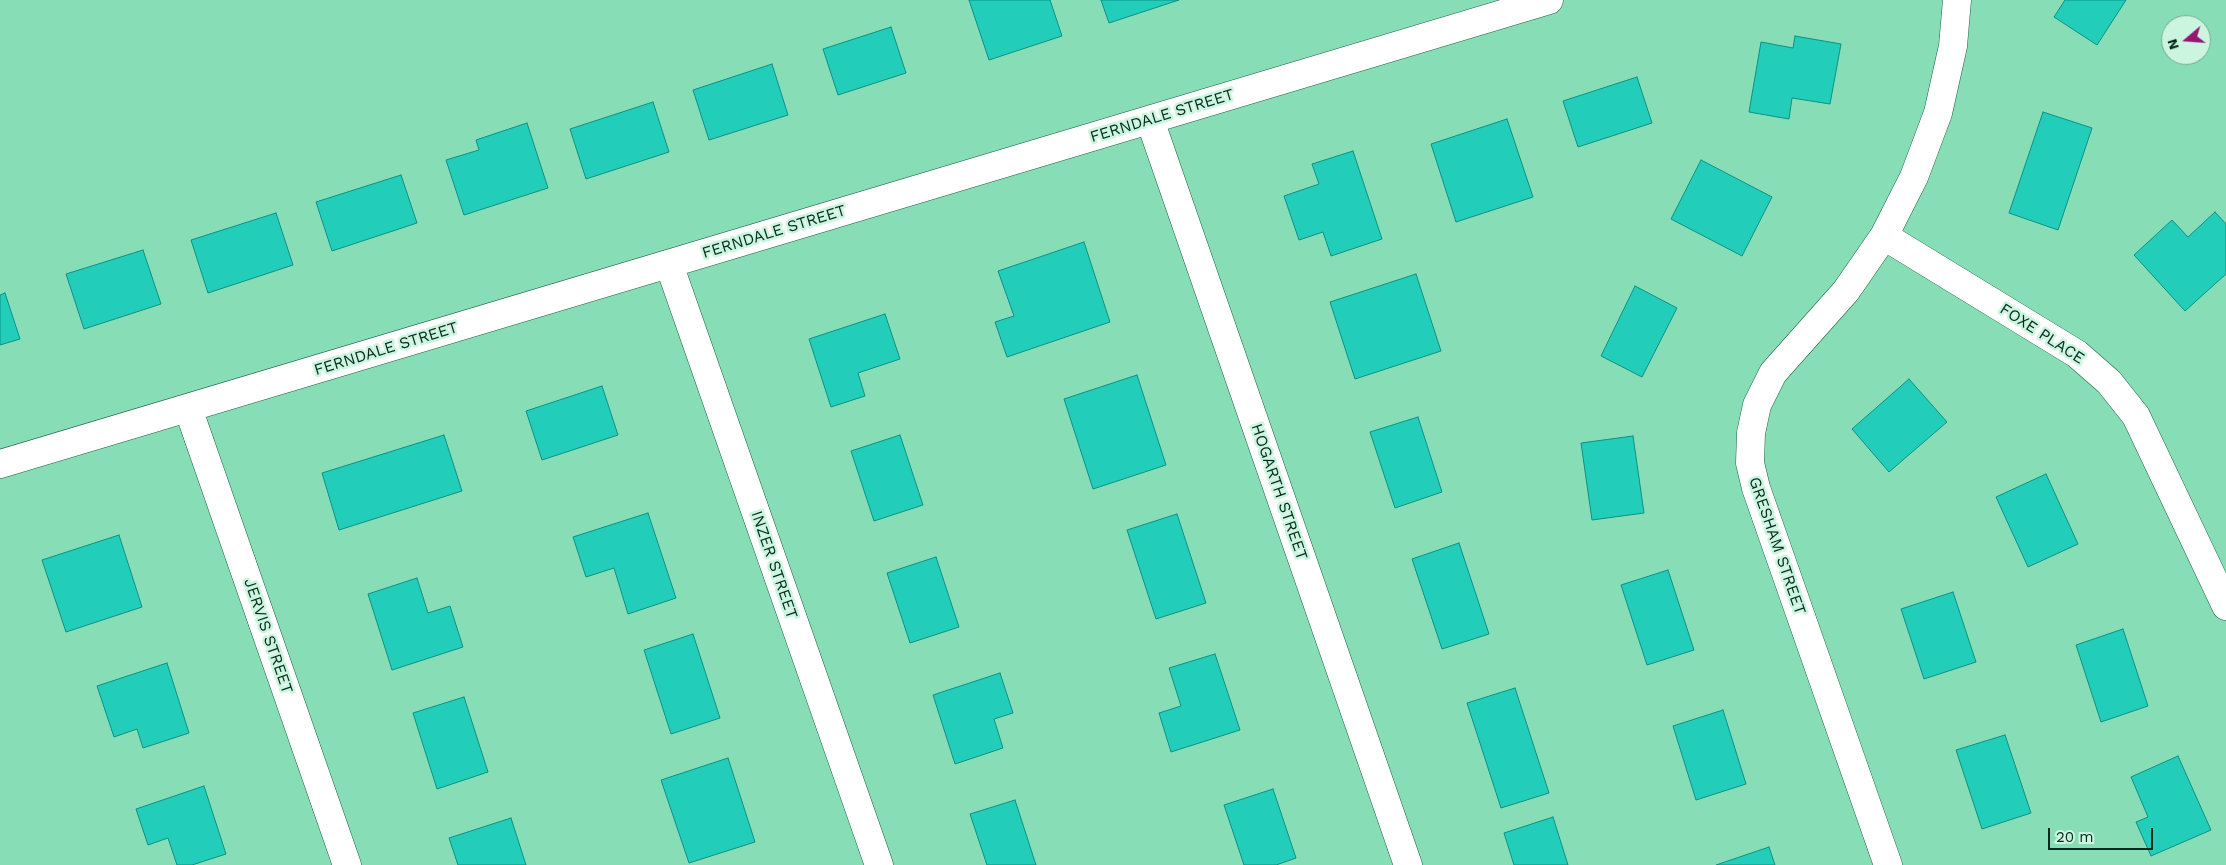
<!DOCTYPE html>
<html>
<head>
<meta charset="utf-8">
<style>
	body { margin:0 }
	#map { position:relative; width:2226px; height:865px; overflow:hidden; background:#87deb6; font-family:"Work Sans",sans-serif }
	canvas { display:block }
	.north { position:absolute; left:2161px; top:15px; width:50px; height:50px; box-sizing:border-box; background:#ccf5e0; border:1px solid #7ca491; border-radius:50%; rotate:252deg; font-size:14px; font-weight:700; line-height:20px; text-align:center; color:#032a1b }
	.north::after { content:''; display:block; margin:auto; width:18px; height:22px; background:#951771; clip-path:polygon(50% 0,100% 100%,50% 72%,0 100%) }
	.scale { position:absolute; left:2048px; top:828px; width:105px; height:22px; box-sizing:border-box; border:2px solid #032a1b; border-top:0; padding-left:6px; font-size:15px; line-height:18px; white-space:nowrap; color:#032a1b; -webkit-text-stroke:4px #ccf5e0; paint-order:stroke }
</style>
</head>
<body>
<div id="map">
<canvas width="2226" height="865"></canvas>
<div class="north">N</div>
<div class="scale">20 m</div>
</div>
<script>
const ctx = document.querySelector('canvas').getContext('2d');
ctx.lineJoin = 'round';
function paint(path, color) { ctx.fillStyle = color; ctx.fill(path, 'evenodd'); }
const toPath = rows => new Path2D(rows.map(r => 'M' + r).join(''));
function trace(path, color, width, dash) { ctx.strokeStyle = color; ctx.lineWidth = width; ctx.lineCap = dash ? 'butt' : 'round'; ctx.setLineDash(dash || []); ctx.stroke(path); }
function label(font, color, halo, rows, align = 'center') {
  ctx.font = font + ' "Work Sans",sans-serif'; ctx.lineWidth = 5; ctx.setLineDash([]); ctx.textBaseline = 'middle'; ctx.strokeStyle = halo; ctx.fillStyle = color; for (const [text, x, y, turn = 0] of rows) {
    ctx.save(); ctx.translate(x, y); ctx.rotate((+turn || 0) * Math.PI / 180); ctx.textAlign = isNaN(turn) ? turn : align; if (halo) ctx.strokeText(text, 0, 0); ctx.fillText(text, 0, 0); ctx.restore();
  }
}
const building = toPath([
	[969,0,1050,0,1062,36,989,60,969,0],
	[1101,0,1179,0,1109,23,1101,0],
	[2065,0,2126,0,2097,45,2054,17,2065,0],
	[891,27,906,73,838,95,823,49,891,27],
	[1795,36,1841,44,1830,104,1792,98,1789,119,1749,112,1761,42,1793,48,1795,36],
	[772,64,788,115,709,140,693,90,772,64],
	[1637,77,1652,123,1578,147,1563,101,1637,77],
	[653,102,669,152,586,179,570,129,653,102],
	[2043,112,2092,128,2058,230,2009,213,2043,112],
	[1507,119,1533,197,1456,222,1431,144,1507,119],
	[527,123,548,188,464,215,446,160,479,150,476,140,527,123],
	[1353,151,1382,239,1331,256,1323,232,1299,240,1284,196,1319,184,1312,164,1353,151],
	[1701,160,1772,197,1742,256,1671,219,1701,160],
	[401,175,417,223,332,251,316,202,401,175],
	[2215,212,2226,224,2226,274,2185,311,2134,255,2172,220,2188,237,2215,212],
	[276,213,293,265,208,293,191,240,276,213],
	[1084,242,1110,322,1007,357,995,322,1014,316,998,271,1084,242],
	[143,250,161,304,84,329,66,274,143,250],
	[1416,274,1441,351,1355,379,1330,302,1416,274],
	[1635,286,1677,308,1642,377,1601,356,1635,286],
	[5,293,20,339,0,345,0,295,5,293],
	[885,314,900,359,858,373,865,396,831,407,809,339,885,314],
	[1137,375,1166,465,1093,489,1064,399,1137,375],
	[1909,379,1947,422,1889,472,1852,429,1909,379],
	[602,386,618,435,542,460,526,411,602,386],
	[1418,417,1442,492,1395,508,1370,432,1418,417],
	[444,435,462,491,339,530,322,473,444,435],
	[900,435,923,505,874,521,851,451,900,435],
	[1633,436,1644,513,1592,520,1581,443,1633,436],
	[2046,474,2078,544,2028,567,1996,497,2046,474],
	[648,513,676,598,628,614,614,568,586,577,573,537,648,513],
	[1177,514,1206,603,1156,619,1127,530,1177,514],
	[119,535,142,607,66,632,42,560,119,535],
	[1459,543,1489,634,1442,649,1412,559,1459,543],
	[936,557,959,627,910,643,887,573,936,557],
	[1668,570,1694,650,1647,665,1621,585,1668,570],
	[417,578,428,613,450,606,463,647,392,670,368,594,417,578],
	[1953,592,1976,662,1924,679,1901,609,1953,592],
	[2123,629,2148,706,2101,722,2076,645,2123,629],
	[693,634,720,718,671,734,644,650,693,634],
	[1215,654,1240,730,1171,752,1159,713,1181,706,1169,668,1215,654],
	[167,663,189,733,143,748,137,729,114,737,97,686,167,663],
	[1000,673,1013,713,994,719,1003,748,955,764,933,695,1000,673],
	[1515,688,1549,793,1501,808,1467,703,1515,688],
	[464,697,488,772,437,789,413,713,464,697],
	[1723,710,1746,784,1696,800,1673,726,1723,710],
	[2005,735,2031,813,1982,829,1956,750,2005,735],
	[2178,756,2211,830,2151,856,2136,822,2148,817,2131,777,2178,756],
	[728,758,755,842,689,863,661,780,728,758],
	[204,786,226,854,192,865,177,865,168,838,148,845,136,809,204,786],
	[1273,789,1296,858,1276,865,1244,865,1224,805,1273,789],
	[1015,800,1036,865,987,865,970,814,1015,800],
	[1553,817,1568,865,1514,865,1504,833,1553,817],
	[511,818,526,865,458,865,449,838,511,818],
	[1769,847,1775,865,1716,865,1769,847]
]);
paint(building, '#22cdba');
trace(building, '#0e9083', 1);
const street = toPath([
	[1150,120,1408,865],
	[1884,236,2077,354,2109,382,2136,416,2226,606],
	[669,264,879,865],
	[188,408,347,865],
	[0,464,1549,0],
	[1888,865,1756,488,1750,463,1751,433,1757,405,1773,373,1846,291,1884,236,1914,177,1938,113,1953,46,1957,0]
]);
trace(street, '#1e6247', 29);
trace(street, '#fff', 28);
label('16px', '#032a1b', '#ccf5e0', [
	["FERNDALE STREET",1162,116,-17],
	["FERNDALE STREET",774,232,-17],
	["FOXE PLACE",2042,334,33],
	["FERNDALE STREET",386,349,-17],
	["HOGARTH STREET",1279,492,71],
	["GRESHAM STREET",1777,546,71],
	["INZER STREET",774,565,71],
	["JERVIS STREET",268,636,71]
]);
</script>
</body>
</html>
